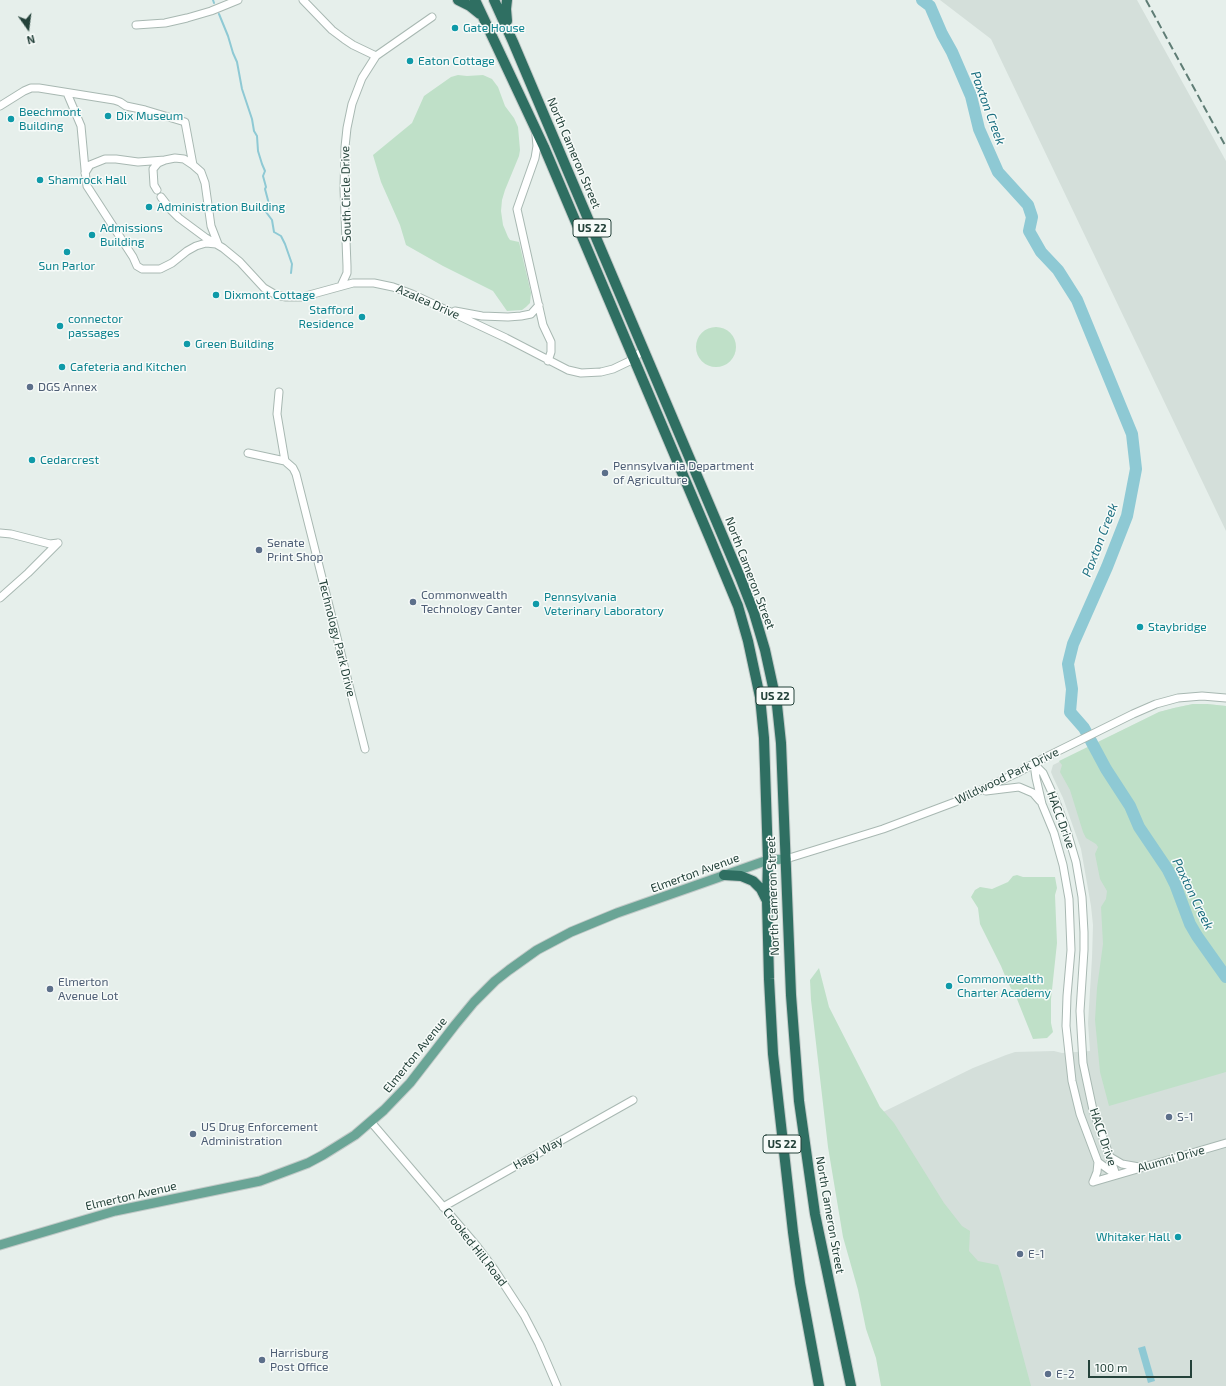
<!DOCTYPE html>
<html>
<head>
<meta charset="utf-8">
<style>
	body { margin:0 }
	#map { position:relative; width:1226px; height:1386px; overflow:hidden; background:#e6efeb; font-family:"Exo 2",sans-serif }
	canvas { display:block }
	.north { position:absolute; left:8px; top:8px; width:40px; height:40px; -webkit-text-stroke:3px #f7fbf9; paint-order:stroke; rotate:166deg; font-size:11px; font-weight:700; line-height:16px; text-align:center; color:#24423a }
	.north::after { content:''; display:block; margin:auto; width:14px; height:18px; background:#24423a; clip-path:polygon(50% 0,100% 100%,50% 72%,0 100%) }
	.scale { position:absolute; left:1088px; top:1360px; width:104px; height:18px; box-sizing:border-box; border:2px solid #24423a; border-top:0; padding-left:5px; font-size:12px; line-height:14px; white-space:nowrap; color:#24423a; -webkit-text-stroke:3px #f7fbf9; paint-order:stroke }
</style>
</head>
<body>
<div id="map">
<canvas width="1226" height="1386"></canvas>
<div class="north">N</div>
<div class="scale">100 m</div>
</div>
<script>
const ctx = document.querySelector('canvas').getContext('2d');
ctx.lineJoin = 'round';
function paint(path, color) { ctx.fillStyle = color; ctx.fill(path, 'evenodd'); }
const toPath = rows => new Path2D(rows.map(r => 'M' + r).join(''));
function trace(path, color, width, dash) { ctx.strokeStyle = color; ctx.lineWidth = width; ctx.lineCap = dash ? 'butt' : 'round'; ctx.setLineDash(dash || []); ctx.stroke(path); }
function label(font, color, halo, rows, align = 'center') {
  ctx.font = font + ' "Exo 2",sans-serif'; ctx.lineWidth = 3; ctx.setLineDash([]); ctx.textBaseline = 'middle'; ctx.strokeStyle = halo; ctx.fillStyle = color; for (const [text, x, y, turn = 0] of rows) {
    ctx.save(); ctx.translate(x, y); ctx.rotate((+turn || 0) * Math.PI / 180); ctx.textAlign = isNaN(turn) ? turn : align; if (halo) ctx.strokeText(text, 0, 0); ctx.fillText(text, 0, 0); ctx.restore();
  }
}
paint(toPath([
	[940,0,1137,0,1226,161,1226,531,991,39],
	[1193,704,1207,704,1226,706,1226,1386,892,1386,838,1134,973,1068,1006,1055,1015,1052,1054,1051,1062,1053,1090,1051,1088,1023,1092,958,1093,925,1091,906,1081,849,1063,798,1053,777,1051,772,1053,765,1159,712,1174,708]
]), '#d4dfda');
paint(toPath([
	[458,75,467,76,483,75,492,79,498,87,505,106,514,118,518,127,520,150,519,156,505,190,502,200,501,211,503,225,508,237,510,240,519,242,531,293,530,303,526,307,522,310,507,311,493,291,443,266,406,245,400,225,381,182,373,155,412,123,424,96,451,77],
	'696 347a20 20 0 1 1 40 0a20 20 0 1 1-40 0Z',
	[1193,704,1207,704,1226,706,1226,1072,1109,1106,1100,1072,1095,1020,1097,988,1103,944,1101,907,1106,899,1107,891,1100,879,1095,854,1098,847,1096,844,1086,838,1083,832,1070,790,1060,772,1062,765,1059,761,1159,712,1174,708],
	[1017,875,1023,877,1055,877,1057,888,1055,895,1057,943,1051,999,1051,1023,1053,1032,1047,1038,1033,1039,1017,999,1008,983,1001,966,980,924,978,908,971,897,975,890,980,887,992,889,1008,882,1013,876],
	[819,968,829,1007,880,1107,894,1123,944,1203,962,1226,970,1231,969,1251,978,1261,998,1265,1001,1274,1031,1386,881,1386,876,1358,866,1329,858,1290,843,1237,828,1147,811,1000,810,980]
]), '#bfe0c8');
paint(toPath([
	[1145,1346,1155,1381,1148,1383,1138,1348]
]), '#8ec9d4');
trace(toPath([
	[213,0,214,3],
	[219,14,228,36,233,53,237,62,242,89,252,119,254,131,257,136,258,151,262,164,265,171,263,176,266,187,265,189,269,204,266,209,266,212,272,220,274,232,281,236,285,244,292,264,291,273]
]), '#8ec9d4', 2);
trace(toPath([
	[922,0,930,6,942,34,952,52,971,96,979,129,998,172,1028,205,1032,217,1029,231,1041,252,1058,270,1077,300,1132,434,1136,469,1127,516,1107,567,1073,644,1068,664,1072,689,1070,712,1084,728,1106,769,1130,806,1139,827,1168,870,1175,884,1190,924,1197,936,1226,977]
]), '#8ec9d4', 12);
const minor = toPath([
	[303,0,332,30,344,39,353,45,376,56],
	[136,25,165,23,187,18,211,11,238,0],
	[67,93,81,126,86,180,87,186,133,257,137,266,142,269,160,269,172,263,187,251,196,246,206,243,216,244],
	[0,106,24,91,31,88,39,88,114,100,120,102,126,106,145,110,185,122,193,165,201,172,205,183,211,226,218,244],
	[536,135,537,146,535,158,517,209,543,325,551,342,551,352,548,361],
	[85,173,90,165,105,159,116,159,138,162,165,160],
	[157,190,154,185,153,169,158,163,165,160,175,158,184,159,193,165],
	[161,197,171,210,179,218,206,238,223,248,240,262,264,288,276,295,286,297,302,297,353,283,374,283,393,287,412,294,506,338,568,370,581,373,601,372,613,369,634,359,643,349],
	[341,286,347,273,347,266,344,189,345,147,347,128,352,104,362,78,376,56,432,17],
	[455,311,482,316,508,317,521,316,531,314,539,305],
	[279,392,277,414,285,461],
	[248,453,285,461,293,468,296,474,365,749],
	[0,533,11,534,50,544,58,543],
	[0,598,28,573,58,543],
	[1034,764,1036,778,1042,804,1054,833,1063,865,1069,899,1071,950,1067,996,1066,1026,1072,1081,1080,1114,1098,1162,1116,1175],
	[1034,764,1043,773,1055,799,1066,828,1076,862,1082,897,1084,932,1084,950,1080,1011,1083,1063,1093,1110,1110,1157,1116,1175],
	[986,791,1019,787,1033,793,1040,801],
	[786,859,883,829,955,802,1017,773,1046,757,1133,714,1156,704,1178,698,1202,696,1226,698],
	[371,1122,476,1245,494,1269,524,1315,539,1344,557,1386],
	[1110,1157,1122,1164,1139,1167],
	[1093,1182,1226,1143],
	[1093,1182,1097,1172,1098,1162],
	[443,1207,633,1100]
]);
const major = toPath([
	[0,1245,115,1211,260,1181,308,1163,323,1155,355,1135,384,1110,410,1083,455,1025,474,1002,495,981,509,970,537,950,571,932,617,913,768,860,786,859]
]);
const highway = toPath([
	[458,0,470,6,480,14],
	[475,0,544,147,711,541,738,606,748,641,760,697,764,738,768,860,767,900,769,979,773,1054,793,1232,800,1283,819,1386],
	[494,0,513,42,740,577,754,613,765,650,777,705,781,743,791,995,799,1101,815,1214,851,1386],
	[507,21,506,9,507,0],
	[724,875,741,876,753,881,761,889,766,899]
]);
trace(minor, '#a8b8b2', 9);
trace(major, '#c2cac8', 11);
trace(highway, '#c2cac8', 12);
trace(minor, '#fff', 7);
trace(major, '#6aa596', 9);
trace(highway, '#2f6f62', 10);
trace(toPath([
	[1146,0,1226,147]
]), '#5f7d75', 2, [8, 4]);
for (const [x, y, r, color] of [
	[455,28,4,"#0f9aa8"],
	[410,61,4,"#0f9aa8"],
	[108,116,4,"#0f9aa8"],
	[11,119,4,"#0f9aa8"],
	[40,180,4,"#0f9aa8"],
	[149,207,4,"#0f9aa8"],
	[92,235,4,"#0f9aa8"],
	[67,252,4,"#0f9aa8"],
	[216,295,4,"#0f9aa8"],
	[362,317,4,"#0f9aa8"],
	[60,326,4,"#0f9aa8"],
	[187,344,4,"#0f9aa8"],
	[62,367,4,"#0f9aa8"],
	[30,387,4,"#5c6f8a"],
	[32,460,4,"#0f9aa8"],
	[605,473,4,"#5c6f8a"],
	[259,550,4,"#5c6f8a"],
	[413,602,4,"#5c6f8a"],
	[536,604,4,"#0f9aa8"],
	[1140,627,4,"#0f9aa8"],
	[949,986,4,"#0f9aa8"],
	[50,989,4,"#5c6f8a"],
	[1169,1117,4,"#5c6f8a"],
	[193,1134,4,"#5c6f8a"],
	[1178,1237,4,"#0f9aa8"],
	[1020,1254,4,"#5c6f8a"],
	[262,1360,4,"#5c6f8a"],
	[1048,1374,4,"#5c6f8a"]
]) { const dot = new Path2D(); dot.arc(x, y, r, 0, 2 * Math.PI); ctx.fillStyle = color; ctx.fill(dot); trace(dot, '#f7fbf9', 1.5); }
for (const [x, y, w] of [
	[592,228,38],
	[775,696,38],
	[782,1144,38]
]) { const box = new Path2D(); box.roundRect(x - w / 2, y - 9, w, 18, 3); ctx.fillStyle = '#f7fbf9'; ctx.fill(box); trace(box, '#24423a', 1); }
label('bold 11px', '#24423a', null, [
	["US 22",592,228],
	["US 22",775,696],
	["US 22",782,1144]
]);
label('12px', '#0d838f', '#f7fbf9', [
	["Gate House",463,28],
	["Eaton Cottage",418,61],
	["Beechmont",19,112],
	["Building",19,126],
	["Dix Museum",116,116],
	["Shamrock Hall",48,180],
	["Administration Building",157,207],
	["Admissions",100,228],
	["Building",100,242],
	["Sun Parlor",67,266,"center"],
	["Dixmont Cottage",224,295],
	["Stafford",354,310,"right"],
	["Residence",354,324,"right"],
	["connector",68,319],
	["passages",68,333],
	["Green Building",195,344],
	["Cafeteria and Kitchen",70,367],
	["Cedarcrest",40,460],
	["Pennsylvania",544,597],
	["Veterinary Laboratory",544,611],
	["Staybridge",1148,627],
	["Commonwealth",957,979],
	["Charter Academy",957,993],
	["Whitaker Hall",1170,1237,"right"]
], 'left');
label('12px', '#24423a', '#f7fbf9', [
	["North Cameron Street",574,153,67],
	["South Circle Drive",346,194,-91],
	["Azalea Drive",428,302,24],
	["North Cameron Street",750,573,69],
	["Technology Park Drive",337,638,76],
	["Wildwood Park Drive",1007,776,-26],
	["HACC Drive",1061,820,70],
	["Elmerton Avenue",695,873,-20],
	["North Cameron Street",773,896,-92],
	["Elmerton Avenue",415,1055,-51],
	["HACC Drive",1103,1137,71],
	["Hagy Way",538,1153,-29],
	["Alumni Drive",1171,1159,-16],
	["Elmerton Avenue",131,1196,-13],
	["North Cameron Street",830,1215,80],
	["Crooked Hill Road",475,1247,52]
]);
label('12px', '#4e5e75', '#f7fbf9', [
	["DGS Annex",38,387],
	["Pennsylvania Department",613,466],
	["of Agriculture",613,480],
	["Senate",267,543],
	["Print Shop",267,557],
	["Commonwealth",421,595],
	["Technology Canter",421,609],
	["Elmerton",58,982],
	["Avenue Lot",58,996],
	["S-1",1177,1117],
	["US Drug Enforcement",201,1127],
	["Administration",201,1141],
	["E-1",1028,1254],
	["Harrisburg",270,1353],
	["Post Office",270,1367],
	["E-2",1056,1374]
], 'left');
label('italic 13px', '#1c6f80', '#f7fbf9', [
	["Paxton Creek",988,108,70],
	["Paxton Creek",1100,540,-69],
	["Paxton Creek",1193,894,64]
]);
</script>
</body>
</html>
